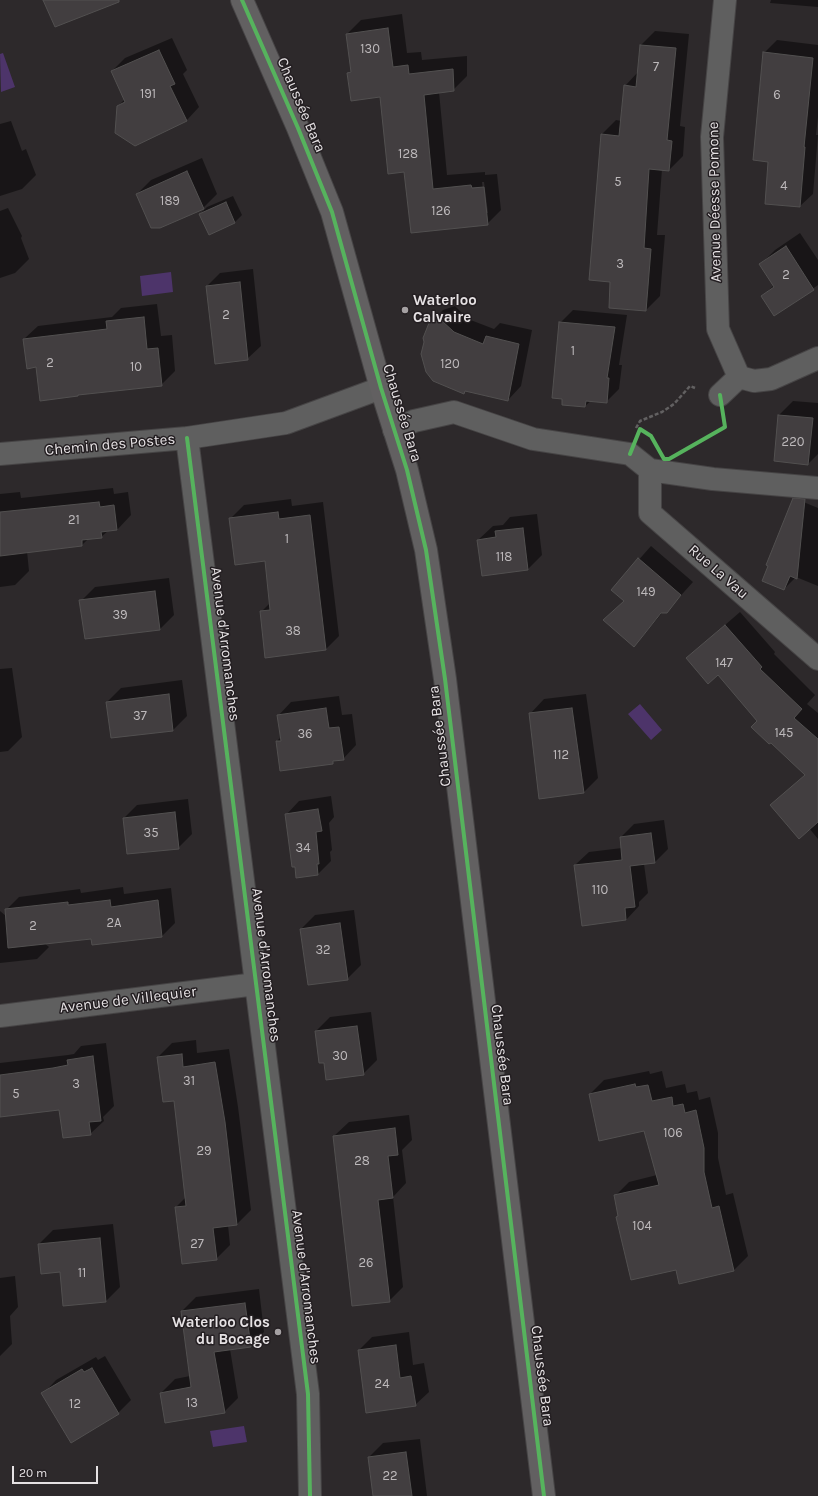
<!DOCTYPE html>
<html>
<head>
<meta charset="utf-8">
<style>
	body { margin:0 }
	#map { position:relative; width:818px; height:1496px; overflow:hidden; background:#2d292b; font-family:Karla,sans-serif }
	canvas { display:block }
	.scale { position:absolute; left:12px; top:1466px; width:86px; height:18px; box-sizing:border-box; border:2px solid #e6e2e4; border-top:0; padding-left:5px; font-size:12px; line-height:14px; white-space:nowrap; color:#e6e2e4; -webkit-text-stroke:3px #241f22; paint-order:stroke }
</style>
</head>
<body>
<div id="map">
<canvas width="818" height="1496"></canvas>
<div class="scale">20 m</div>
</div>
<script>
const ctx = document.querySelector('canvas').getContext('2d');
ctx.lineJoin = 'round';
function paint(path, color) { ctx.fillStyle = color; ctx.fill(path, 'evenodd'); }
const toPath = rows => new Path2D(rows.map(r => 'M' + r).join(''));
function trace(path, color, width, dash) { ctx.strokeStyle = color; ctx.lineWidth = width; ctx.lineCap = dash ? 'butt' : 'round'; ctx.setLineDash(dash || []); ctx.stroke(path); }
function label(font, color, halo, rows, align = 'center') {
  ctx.font = font + ' Karla,sans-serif'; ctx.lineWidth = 3; ctx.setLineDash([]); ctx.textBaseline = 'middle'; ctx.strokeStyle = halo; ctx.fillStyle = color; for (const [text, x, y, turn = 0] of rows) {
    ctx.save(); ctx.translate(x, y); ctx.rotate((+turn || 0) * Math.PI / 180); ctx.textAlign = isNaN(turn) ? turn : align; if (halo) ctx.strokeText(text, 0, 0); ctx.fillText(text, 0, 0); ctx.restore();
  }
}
paint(toPath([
	[3,53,15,87,1,92,0,54],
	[171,272,173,292,142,296,140,276],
	[640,704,662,730,651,740,628,714],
	[244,1426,247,1442,213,1447,210,1431]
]), '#4d346a');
paint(toPath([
	[771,0,818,0,818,7,770,3],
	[402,14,407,53,421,52,422,60,467,56,467,76,453,90,439,92,447,175,485,172,485,175,497,174,501,210,487,224,404,171,381,96,348,73,352,70,347,34,361,20],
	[482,182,484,182,488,213,486,213],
	[655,31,689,34,680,126,685,127,683,156,669,170,662,169,657,235,665,235,660,296,646,310,611,281,602,134,616,120,621,121,625,86,638,72,641,45],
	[172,38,187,70,183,74,199,107,187,120,135,145,118,106,125,99,112,71,125,58],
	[777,40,818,45,818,117,816,135,818,135,813,194,800,206,766,203,769,161,764,53],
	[11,121,22,151,26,149,36,175,22,189,0,196,0,124],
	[202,158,217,194,203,208,137,194,151,180],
	[233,196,242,215,235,222,209,234,200,214,207,207],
	[8,208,22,236,21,238,29,259,15,273,0,278,0,211],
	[800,233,818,260,818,285,775,315,763,296,774,285,761,264,775,250],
	[253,269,261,346,247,359,207,286,220,273],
	[157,304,161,336,172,335,175,371,161,385,79,393,37,366,24,339,38,326,112,317,121,308],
	[455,306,468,319,494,329,500,323,532,330,521,386,508,400,466,390,464,392,429,324,443,310],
	[573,310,627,315,619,365,622,365,619,389,606,402,591,401,585,406,560,323],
	[793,401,818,403,818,454,808,464,779,415],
	[113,488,114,494,128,492,131,515,117,530,108,531,101,537,88,539,82,545,27,551,29,571,15,585,0,587,0,494,20,492,21,498],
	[291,499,292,506,323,502,339,636,326,649,261,612,270,603,266,560,230,519,244,505],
	[801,501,818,508,818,586,796,577,784,589],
	[537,514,542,555,528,569,478,540,493,526,503,525,510,517],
	[651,546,693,582,666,612,663,612,634,646,604,620,625,600,612,590],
	[169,578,174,615,160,629,81,601,95,587],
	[740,612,775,652,774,654,815,695,807,704,818,713,818,839,809,828,772,805,806,774,718,674,687,658],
	[12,668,22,737,8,751,0,752,0,669],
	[182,680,187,716,173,730,107,702,121,688],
	[586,694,598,778,584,792,530,714,544,699],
	[339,696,342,715,352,714,356,745,343,759,335,760,332,763,277,741,281,737,278,716,291,702],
	[331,796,334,817,329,823,332,850,330,852,331,861,318,874,286,815,299,801],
	[188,799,192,834,178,848,124,818,137,805],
	[664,820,668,849,654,863,644,864,648,893,639,902,639,906,626,920,575,865,589,852,622,848,621,837,634,824],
	[123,887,124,894,171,888,175,923,162,936,93,944,92,938,44,943,49,947,37,959,0,963,0,911,6,916,6,910,19,897,80,889,81,893],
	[354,910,361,965,347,979,301,929,315,915],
	[371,1012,377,1060,363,1074,325,1062,316,1031,330,1017],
	[196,1040,197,1053,229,1049,238,1107,251,1210,237,1224,228,1225,230,1245,216,1259,176,1207,186,1197,175,1100,158,1057,172,1043],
	[106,1043,114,1106,103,1117,104,1121,90,1134,60,1109,0,1116,0,1063,68,1055,74,1054,81,1046],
	[649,1071,650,1074,662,1071,666,1088,685,1084,687,1093,697,1091,699,1100,710,1097,718,1133,718,1158,726,1195,733,1193,748,1256,734,1270,677,1269,619,1215,615,1196,629,1182,657,1175,645,1130,590,1094,604,1080],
	[409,1115,412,1140,402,1150,406,1183,393,1197,403,1287,389,1301,334,1136,349,1122],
	[113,1224,120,1287,106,1301,61,1271,39,1244,53,1230],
	[15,1276,18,1307,10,1316,12,1344,0,1356,0,1278],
	[259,1289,264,1332,250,1346,230,1349,238,1398,224,1412,161,1393,175,1379,190,1376,182,1311,196,1297],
	[409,1332,413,1365,424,1363,429,1392,415,1405,359,1350,372,1337],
	[105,1356,131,1400,118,1413,43,1394,56,1380,96,1357,98,1360],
	[420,1439,427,1496,374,1496,369,1457,383,1443]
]), '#0007');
const building = toPath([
	[43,0,119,0,119,2,55,27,43,0],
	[388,28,393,67,408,65,409,74,453,69,454,91,424,95,433,189,471,185,472,188,484,187,488,225,411,233,404,172,388,174,380,97,351,101,347,73,351,72,346,34,388,28],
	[640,45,676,48,667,140,672,141,669,171,649,169,644,248,651,249,646,311,609,308,610,282,589,280,601,134,619,136,624,85,636,87,640,45],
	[159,50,175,84,170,86,187,121,135,146,115,133,117,106,125,102,111,71,159,50],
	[763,52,813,58,804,147,805,147,800,207,765,204,768,162,753,160,763,52],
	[187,171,204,209,160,228,151,228,136,194,187,171],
	[226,202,235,223,209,235,199,214,226,202],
	[786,246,814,290,774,316,761,296,774,287,759,264,786,246],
	[240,282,248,360,215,364,206,286,240,282],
	[144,317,147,349,158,348,162,386,78,395,78,396,40,401,36,367,27,369,23,339,107,329,106,321,144,317],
	[441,320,454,332,483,344,486,336,519,344,508,401,465,391,464,394,433,381,426,372,421,354,424,342,423,338,429,323,441,320],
	[559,322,615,327,607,378,609,378,607,403,586,401,585,407,562,405,562,399,552,398,559,322],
	[778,415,813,418,808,465,774,461,778,415],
	[793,498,805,499,797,579,790,576,784,590,762,581,768,566,766,565,793,498],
	[99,502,100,507,114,505,117,530,101,532,102,538,82,540,82,546,0,556,0,512,99,502],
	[278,512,279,519,310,515,326,650,265,658,260,611,270,610,265,561,235,565,229,518,278,512],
	[523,528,528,570,482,576,477,540,496,537,495,531,523,528],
	[638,558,681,595,667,613,661,613,634,647,603,620,624,601,611,590,638,558],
	[155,591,160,630,85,639,79,600,155,591],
	[725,625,762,667,760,669,802,709,794,718,818,739,818,822,799,839,770,805,805,775,771,743,769,744,751,727,757,721,718,675,708,684,686,658,725,625],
	[169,694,173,731,111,738,106,702,169,694],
	[326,708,329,728,339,727,344,760,333,761,333,764,280,771,276,741,281,741,277,715,326,708],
	[572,708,584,793,539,799,529,713,572,708],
	[318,809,322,831,316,832,319,864,317,864,318,875,296,878,295,867,292,867,285,814,318,809],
	[175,812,179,849,127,854,123,818,175,812],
	[651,833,655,863,630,866,635,907,625,908,626,920,582,926,574,865,622,860,620,837,651,833],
	[110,900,111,907,158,900,162,937,92,945,91,939,8,948,5,909,68,902,68,905,110,900],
	[340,923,348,980,308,985,300,929,340,923],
	[357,1026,364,1075,326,1080,324,1063,319,1063,315,1031,357,1026],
	[182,1054,183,1067,215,1062,225,1122,237,1225,213,1228,217,1260,182,1264,175,1207,186,1206,174,1101,163,1102,157,1057,182,1054],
	[93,1056,101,1121,89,1122,91,1135,63,1138,59,1110,0,1117,0,1075,53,1068,68,1065,67,1060,93,1056],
	[635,1084,636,1087,648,1085,652,1101,672,1097,673,1106,683,1104,685,1113,696,1110,704,1148,704,1172,712,1208,719,1206,734,1271,679,1284,676,1270,631,1280,616,1217,618,1216,614,1195,659,1185,644,1131,599,1141,589,1094,635,1084],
	[395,1128,398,1155,388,1156,393,1198,378,1200,390,1302,352,1306,333,1136,395,1128],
	[100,1238,106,1302,63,1306,60,1272,41,1274,38,1244,100,1238],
	[245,1303,251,1347,214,1352,225,1413,165,1423,160,1393,191,1387,181,1311,245,1303],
	[396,1345,400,1378,411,1376,416,1406,366,1413,358,1350,396,1345],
	[92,1368,119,1414,71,1443,41,1393,82,1369,84,1372,92,1368],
	[406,1452,412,1496,373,1496,368,1457,406,1452]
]);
paint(building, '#423e40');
trace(building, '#525050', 1);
const street = toPath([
	[725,0,712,137,718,329,739,377],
	[739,377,754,381,771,379,818,358],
	[720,395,739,377],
	[394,430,414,421,454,412,533,439,630,454,650,470,713,479,818,488],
	[187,438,308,1394,310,1496],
	[0,454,187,438,286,423,381,388],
	[650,470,650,513,818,659],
	[0,1016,256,984]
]);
const secondary = toPath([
	[242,0,298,128,332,212,381,388,407,470,426,550,445,679,544,1496]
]);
trace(street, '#464445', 24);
trace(secondary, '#464445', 24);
trace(toPath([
	[636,428,640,421,662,412,674,404,690,386,695,388]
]), '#626061', 2.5, [4, 2]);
trace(street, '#5f5f5f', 22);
trace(secondary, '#626061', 22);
trace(toPath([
	[242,0,298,128,332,212,381,388,407,470,426,550,445,679,544,1496],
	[187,438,308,1394,310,1496],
	[630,454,640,429,651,436,664,459,669,459,725,427,720,395]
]), '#56b35d', 4);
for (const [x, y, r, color] of [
	[405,310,4,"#a5a1a3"],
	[278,1332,4,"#a5a1a3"]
]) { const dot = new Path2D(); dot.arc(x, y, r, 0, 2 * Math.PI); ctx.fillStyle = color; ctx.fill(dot); trace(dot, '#241f22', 1.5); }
label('13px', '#bdb9bb', null, [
	["130",370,49],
	["7",656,67],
	["191",148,94],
	["6",777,95],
	["128",408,154],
	["5",618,182],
	["4",784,186],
	["189",170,201],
	["126",441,211],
	["3",620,264],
	["2",786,275],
	["2",226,315],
	["1",573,351],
	["2",50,363],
	["120",450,364],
	["10",136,367],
	["220",793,442],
	["21",74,520],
	["1",287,539],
	["118",504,557],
	["149",646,592],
	["39",120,615],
	["38",293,631],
	["147",724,663],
	["37",140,716],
	["145",784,733],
	["36",305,734],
	["112",561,755],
	["35",151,833],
	["34",303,848],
	["110",600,890],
	["2A",114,923],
	["2",33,926],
	["32",323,950],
	["30",340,1056],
	["31",189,1081],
	["3",76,1084],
	["5",16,1094],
	["106",673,1133],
	["29",204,1151],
	["28",362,1161],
	["104",642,1226],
	["27",197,1244],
	["26",366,1263],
	["11",82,1273],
	["24",382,1384],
	["13",192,1403],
	["12",75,1404],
	["22",390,1476]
]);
label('15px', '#e6e2e4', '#241f22', [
	["Chaussée Bara",301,105,67],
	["Avenue Déesse Pomone",715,202,-91],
	["Chaussée Bara",402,413,73],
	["Chemin des Postes",110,445,-5],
	["Rue La Vau",718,572,41],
	["Avenue d'Arromanches",225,644,83],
	["Chaussée Bara",440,736,-97],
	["Avenue d'Arromanches",266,965,83],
	["Avenue de Villequier",128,1000,-7],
	["Chaussée Bara",502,1055,83],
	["Avenue d'Arromanches",306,1287,83],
	["Chaussée Bara",542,1376,83]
]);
label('bold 15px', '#e6e2e4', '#241f22', [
	["Waterloo",413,301],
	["Calvaire",413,318],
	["Waterloo Clos",270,1323,"right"],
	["du Bocage",270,1340,"right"]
], 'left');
</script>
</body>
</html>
